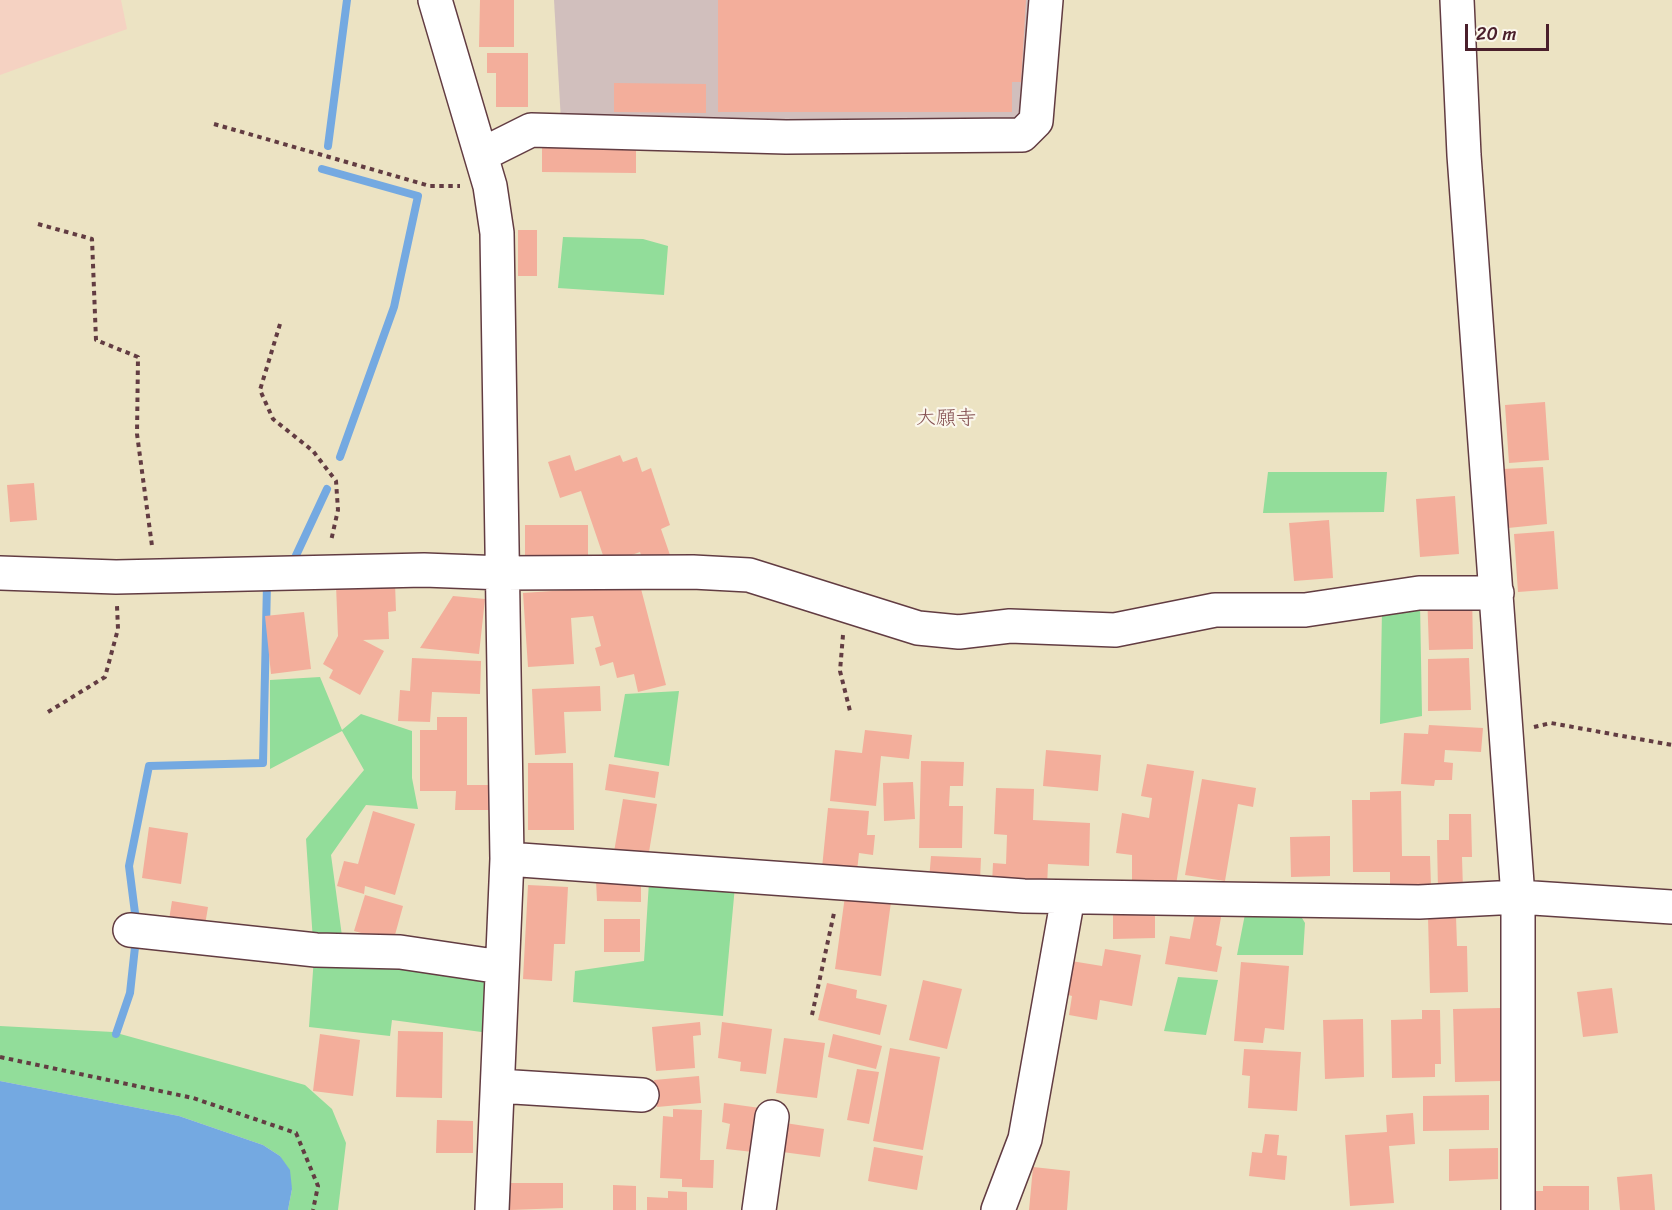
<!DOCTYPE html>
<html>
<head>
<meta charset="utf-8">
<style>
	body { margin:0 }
	#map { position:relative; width:1672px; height:1210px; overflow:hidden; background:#ece3c3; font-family:Sriracha,sans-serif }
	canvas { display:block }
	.scale { position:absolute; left:1465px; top:24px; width:84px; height:27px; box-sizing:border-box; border:3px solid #4a1f2b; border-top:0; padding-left:8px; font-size:18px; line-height:21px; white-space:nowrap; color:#4a1f2b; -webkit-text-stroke:4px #fbf7ec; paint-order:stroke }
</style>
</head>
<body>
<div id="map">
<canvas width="1672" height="1210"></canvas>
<div class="scale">20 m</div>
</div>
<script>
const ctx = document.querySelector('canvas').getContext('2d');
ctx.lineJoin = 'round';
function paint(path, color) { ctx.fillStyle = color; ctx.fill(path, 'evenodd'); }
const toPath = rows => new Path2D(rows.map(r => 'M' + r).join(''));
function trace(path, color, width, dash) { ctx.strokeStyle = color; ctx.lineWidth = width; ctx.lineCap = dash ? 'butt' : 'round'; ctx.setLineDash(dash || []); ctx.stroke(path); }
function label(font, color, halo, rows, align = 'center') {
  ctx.font = font + ' Sriracha,"Klee One",sans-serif'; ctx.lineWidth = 4.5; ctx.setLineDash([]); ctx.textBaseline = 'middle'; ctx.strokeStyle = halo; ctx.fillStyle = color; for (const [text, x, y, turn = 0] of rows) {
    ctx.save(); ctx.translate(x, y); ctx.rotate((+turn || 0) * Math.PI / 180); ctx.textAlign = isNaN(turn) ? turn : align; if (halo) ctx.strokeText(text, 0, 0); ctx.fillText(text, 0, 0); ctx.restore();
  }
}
paint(toPath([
	[0,0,121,0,127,29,0,75]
]), '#f5d2c2');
paint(toPath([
	[554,0,1038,0,1028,124,561,121]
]), '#d1bfbd');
paint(toPath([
	[563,237,643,239,668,246,664,295,558,288],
	[1268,472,1387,472,1384,512,1263,513],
	[1420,602,1422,716,1380,724,1382,610],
	[320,677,342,730,361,714,412,731,412,778,418,809,366,805,331,855,342,936,313,941,306,839,364,770,342,731,270,769,270,680],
	[679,691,669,766,614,757,625,694],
	[649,882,735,886,723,1016,573,1002,575,971,644,961],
	[1296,908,1305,923,1303,955,1237,955,1246,909],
	[314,957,492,979,489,1033,392,1020,390,1036,309,1027],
	[1178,977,1218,980,1206,1035,1164,1031],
	[0,1026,113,1032,305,1085,332,1109,346,1143,338,1210,288,1210,292,1189,280,1156,263,1145,179,1116,0,1081]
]), '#92dd9a');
paint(toPath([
	[0,1081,179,1116,263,1145,280,1156,290,1170,292,1189,288,1210,0,1210]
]), '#74a9e1');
trace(toPath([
	[328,146,347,0],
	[322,169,418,196,394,307,340,457],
	[292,564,327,489],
	[136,921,129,866,149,766,263,763,267,584],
	[116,1034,130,993,135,947]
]), '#74a9e1', 8);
paint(toPath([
	[480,0,514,0,514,47,479,47],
	[718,0,1026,0,1021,82,1012,82,1012,112,718,112],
	[487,53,528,53,528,107,496,107,496,73,487,73],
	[614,83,706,84,706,113,614,112],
	[542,146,636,147,636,173,542,172],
	[518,230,537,230,537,276,518,276],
	[1545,402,1549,460,1509,463,1505,405],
	[570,455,575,471,620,455,623,462,637,457,642,472,651,468,670,525,661,529,670,555,644,564,640,552,606,564,581,491,560,498,548,462],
	[1543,467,1547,524,1508,528,1503,469],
	[34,483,37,520,10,522,7,485],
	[1455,496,1459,554,1420,557,1416,499],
	[1329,520,1333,578,1294,581,1289,523],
	[525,525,588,525,588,562,525,563],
	[1554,531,1558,589,1518,592,1514,534],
	[395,583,396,611,388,612,389,639,363,640,384,651,360,695,329,678,333,670,323,664,338,636,336,585],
	[640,585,666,685,638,692,634,674,617,678,613,662,600,666,595,648,601,646,593,616,571,618,574,664,528,667,523,593],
	[1472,591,1473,649,1429,650,1427,592],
	[453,596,485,599,479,654,420,648],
	[304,612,311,669,271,674,265,616],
	[412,658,481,661,480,694,432,692,430,722,398,721,400,690,410,691],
	[1469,658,1471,710,1428,711,1428,659],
	[600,686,601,711,564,712,566,753,535,755,532,689],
	[437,717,467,717,467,785,492,785,492,810,455,810,456,791,420,791,420,730,437,730],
	[1429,725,1483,728,1481,752,1445,750,1444,762,1453,763,1452,780,1435,780,1434,786,1401,784,1404,733,1428,734],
	[865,730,912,735,909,759,881,756,876,806,830,801,835,750,862,753],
	[1046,750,1101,755,1098,791,1043,786],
	[921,761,964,762,963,786,950,786,949,806,963,806,962,848,919,848],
	[528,763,573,763,574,830,528,830],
	[609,764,659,772,655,798,605,790],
	[1147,764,1194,771,1176,885,1132,884,1132,855,1116,853,1122,813,1149,818,1152,798,1141,796],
	[1202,779,1256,788,1253,807,1238,804,1225,881,1185,875],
	[913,782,915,819,884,821,883,783],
	[996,788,1034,789,1033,820,1090,823,1089,866,1048,864,1047,887,992,884,993,863,1006,864,1007,835,994,834],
	[1401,791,1402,856,1430,856,1431,886,1390,887,1390,872,1353,872,1352,800,1370,800,1370,792],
	[623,799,657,804,648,858,614,852],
	[828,808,869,811,867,835,875,835,873,855,859,853,857,871,822,868],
	[373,811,415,824,395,895,365,886,364,894,337,886,344,861,358,864],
	[1449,814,1471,814,1472,857,1462,857,1463,890,1438,890,1437,840,1449,840],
	[149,827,188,833,181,884,142,878],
	[1330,836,1330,876,1291,877,1290,837],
	[931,856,981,858,980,881,929,880],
	[596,880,641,880,641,902,597,901],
	[528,885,568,887,565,944,554,944,552,981,523,979],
	[365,895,403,906,393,942,354,931],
	[845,896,891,902,881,976,835,969],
	[172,901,208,907,204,931,168,926],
	[1196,908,1222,912,1216,945,1222,947,1217,972,1165,964,1170,936,1190,939],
	[1155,910,1155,938,1113,939,1113,911],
	[1456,916,1457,946,1467,946,1468,992,1430,993,1428,917],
	[604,919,640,919,640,952,604,952],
	[1105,949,1141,955,1132,1006,1100,1000,1097,1020,1069,1015,1072,996,1060,993,1065,960,1102,966],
	[1241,962,1289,966,1284,1030,1265,1028,1263,1043,1234,1041],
	[923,980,962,989,947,1049,909,1040],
	[827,983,857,990,856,998,887,1005,880,1035,818,1020],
	[1612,988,1618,1033,1583,1037,1577,992],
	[1501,1008,1502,1081,1455,1082,1453,1009],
	[1422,1010,1440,1010,1441,1064,1435,1064,1435,1077,1392,1078,1391,1020,1422,1019],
	[1363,1019,1364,1077,1325,1079,1323,1020],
	[700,1022,701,1035,693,1036,695,1068,656,1071,652,1027],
	[722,1022,772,1029,766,1074,740,1071,741,1062,718,1058],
	[398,1031,443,1032,442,1098,396,1097],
	[320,1034,360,1040,353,1096,313,1091],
	[833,1034,882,1046,876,1069,828,1057],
	[784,1038,825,1043,817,1098,776,1093],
	[890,1048,940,1057,923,1150,873,1141],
	[1244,1049,1301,1052,1297,1111,1248,1108,1250,1076,1242,1075],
	[857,1069,879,1072,869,1124,847,1120],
	[699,1076,701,1103,657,1107,654,1080],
	[1489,1095,1489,1130,1423,1131,1423,1096],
	[724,1103,760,1108,753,1152,726,1149,730,1124,722,1122],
	[673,1109,702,1110,700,1160,714,1160,713,1188,682,1187,682,1179,660,1178,663,1116,673,1117],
	[1413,1113,1415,1144,1389,1146,1394,1203,1350,1206,1345,1135,1387,1132,1386,1115],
	[437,1120,473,1121,473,1153,436,1153],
	[779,1122,824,1129,820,1157,775,1151],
	[1265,1134,1279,1135,1277,1155,1287,1156,1285,1180,1249,1176,1252,1152,1262,1153],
	[874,1147,923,1156,917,1190,868,1181],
	[1498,1148,1498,1179,1449,1181,1449,1149],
	[1033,1167,1070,1171,1067,1210,1029,1210],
	[1652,1174,1655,1210,1620,1210,1617,1177],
	[510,1183,563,1183,563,1208,510,1210],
	[613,1185,636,1186,636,1210,613,1210],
	[1543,1186,1589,1186,1589,1210,1531,1210,1531,1191,1543,1191],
	[668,1191,687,1192,687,1210,647,1210,647,1197,668,1198]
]), '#f3ae9b');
const street = toPath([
	[435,0,490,186,497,233,507,859,492,1210],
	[1457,0,1464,155,1518,897,1518,1210],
	[481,155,531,130,786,137,1022,135,1036,121,1046,0],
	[0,573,116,577,424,570,504,573,693,572,749,575,918,628,959,632,1010,626,1115,630,1215,610,1305,610,1419,593,1497,593],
	[507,859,1024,896,1419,902,1518,897,1672,907],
	[130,930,316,950,400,952,501,967],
	[498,1086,642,1095],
	[759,1210,772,1117],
	[998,1210,1025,1139,1068,897]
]);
trace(street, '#623c42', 36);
trace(toPath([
	[214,124,430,186,460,186],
	[38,224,92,239,96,340,138,357,137,434,152,546],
	[280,324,260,390,273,419,313,451,336,481,338,510,331,541],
	[843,635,840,671,850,711],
	[48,712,105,677,118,629,117,606],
	[1534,727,1551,723,1672,745],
	[812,1015,834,913],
	[0,1057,193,1098,296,1133,318,1186,313,1210]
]), '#623c42', 4, [4.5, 4.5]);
trace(street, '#fff', 33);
label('20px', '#855152', '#fbf7ec', [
	["大願寺",946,419]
]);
</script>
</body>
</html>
